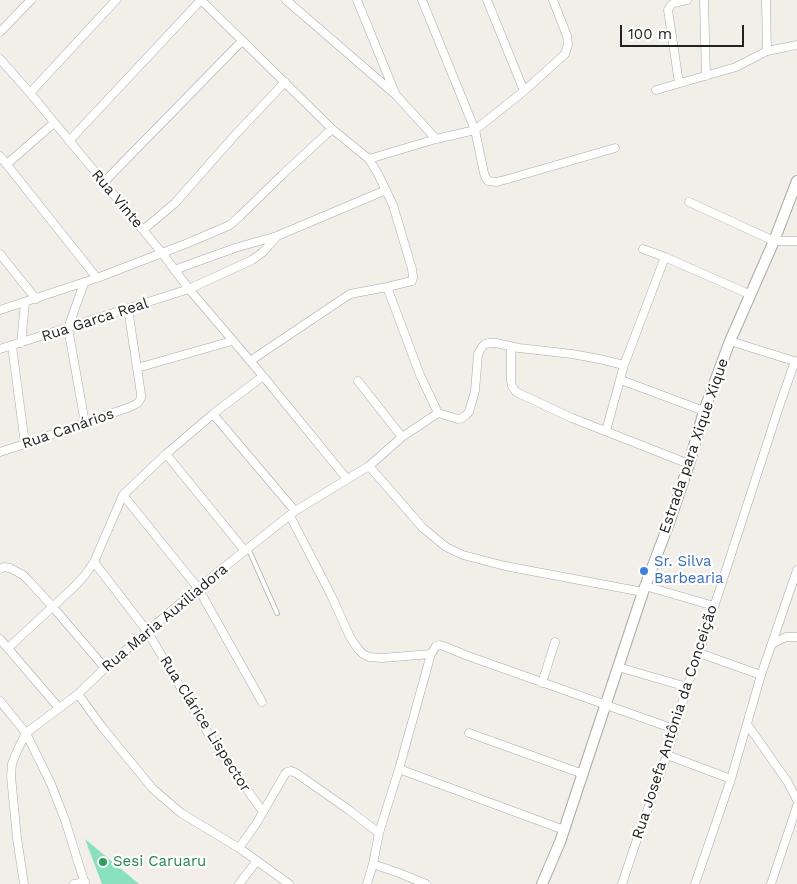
<!DOCTYPE html>
<html>
<head>
<meta charset="utf-8">
<style>
	body { margin:0 }
	#map { position:relative; width:797px; height:884px; overflow:hidden; background:#f2efe9; font-family:"Work Sans",sans-serif }
	canvas { display:block }
	.scale { position:absolute; left:620px; top:25px; width:124px; height:22px; box-sizing:border-box; border:2px solid #222; border-top:0; padding-left:6px; font-size:15px; line-height:18px; white-space:nowrap; color:#222; -webkit-text-stroke:4px #fff; paint-order:stroke }
</style>
</head>
<body>
<div id="map">
<canvas width="797" height="884"></canvas>
<div class="scale">100 m</div>
</div>
<script>
const ctx = document.querySelector('canvas').getContext('2d');
ctx.lineJoin = 'round';
function paint(path, color) { ctx.fillStyle = color; ctx.fill(path, 'evenodd'); }
const toPath = rows => new Path2D(rows.map(r => 'M' + r).join(''));
function trace(path, color, width, dash) { ctx.strokeStyle = color; ctx.lineWidth = width; ctx.lineCap = dash ? 'butt' : 'round'; ctx.setLineDash(dash || []); ctx.stroke(path); }
function label(font, color, halo, rows, align = 'center') {
  ctx.font = font + ' "Work Sans",sans-serif'; ctx.lineWidth = 4.5; ctx.setLineDash([]); ctx.textBaseline = 'middle'; ctx.strokeStyle = halo; ctx.fillStyle = color; for (const [text, x, y, turn = 0] of rows) {
    ctx.save(); ctx.translate(x, y); ctx.rotate((+turn || 0) * Math.PI / 180); ctx.textAlign = isNaN(turn) ? turn : align; if (halo) ctx.strokeText(text, 0, 0); ctx.fillText(text, 0, 0); ctx.restore();
  }
}
paint(toPath([
	[85,839,139,884,102,884]
]), '#88e0be');
const service = toPath([
	[248,548,277,613]
]);
const minor = toPath([
	[286,0,396,95,436,139],
	[357,0,395,93],
	[422,0,475,130,484,173,486,178,488,181,497,182,508,179,615,148],
	[487,0,524,91],
	[704,0,706,76],
	[766,0,767,51],
	[0,32,31,0],
	[0,59,30,93,162,253,189,289,263,376,347,479],
	[679,83,668,10,671,5,674,3,687,0],
	[656,90,736,67,767,51,797,45],
	[30,93,116,0],
	[69,141,201,0,332,129,369,159,378,174,393,205,412,269,413,277,412,281,387,287,350,294,250,361],
	[0,156,97,278],
	[369,159,436,139,475,130,524,91,565,54,568,45,567,36,553,0],
	[7,164,54,123],
	[103,183,242,41],
	[689,202,774,241,797,241],
	[143,230,175,203,235,135,285,82],
	[643,249,665,257,751,295],
	[0,254,36,299],
	[174,270,235,248,277,236,386,190],
	[84,283,68,328,85,423],
	[387,287,420,375,438,413],
	[0,310,97,278,188,243,230,225,240,216,283,174,332,129],
	[730,341,797,362],
	[21,343,25,303],
	[12,346,25,444],
	[511,347,511,380,512,386,516,392,572,418,689,464],
	[0,349,189,289,252,260,263,252,277,236],
	[137,368,232,341],
	[621,380,704,411],
	[358,381,402,437],
	[438,413,458,419,462,418,466,415,469,412,475,391,478,354,482,347,485,344,489,343,496,343,519,348,572,354,599,359,624,365],
	[213,414,295,511],
	[606,431,624,365,665,257],
	[0,452,25,444,130,407,138,403,141,398,141,394,128,309],
	[166,454,245,551],
	[369,466,423,528,446,547,463,555,505,566,643,592],
	[123,495,198,588,262,702],
	[290,516,331,595,350,637,358,649,363,654,369,657,382,658,431,654],
	[94,562,147,631,214,743,263,812],
	[0,569,4,567,10,568,23,575,30,582,52,606,105,668],
	[645,586,714,606],
	[0,639,59,708],
	[772,644,786,637,797,637],
	[8,648,74,587,85,575,94,562,123,495,166,454,213,414,263,376],
	[699,653,761,675],
	[618,667,687,687],
	[542,683,555,642],
	[78,694,102,727,153,789,181,813,239,848,289,884],
	[0,701,26,733,51,784,65,820,85,884],
	[747,724,787,781,797,800],
	[469,733,583,774],
	[667,755,731,779],
	[399,769,564,830],
	[239,848,256,824,285,774,287,772,291,771,296,773,349,810,379,833],
	[373,864,399,873,426,884],
	[24,884,17,838,11,776,12,764,17,751,26,733,78,694,105,668,198,588,295,511,369,466,402,437,438,413],
	[74,884,85,882],
	[239,884,256,862],
	[367,884,373,864,379,833,399,769,431,654,436,646,440,645,446,647,468,656,674,729],
	[622,884,634,848,667,755,687,687,699,653,779,407,795,361],
	[695,884,731,779,761,675,797,570],
	[771,884,797,806]
]);
const tertiary = toPath([
	[542,884,560,842,643,592,669,523,689,464,704,411,730,341,774,241,797,181]
]);
trace(service, '#a9a9a9', 5.5);
trace(minor, '#a9a9a9', 9);
trace(tertiary, '#a9a9a9', 12);
trace(service, '#fff', 4);
trace(minor, '#fff', 8);
trace(tertiary, '#fff', 10);
for (const [x, y, r, color] of [
	[644,571,5,"#3f7fe0"],
	[103,862,5,"#2e9e5b"]
]) { const dot = new Path2D(); dot.arc(x, y, r, 0, 2 * Math.PI); ctx.fillStyle = color; ctx.fill(dot); trace(dot, '#fff', 2); }
label('15px', '#222', '#fff', [
	["Rua Vinte",117,199,50],
	["Rua Garca Real",95,320,-18],
	["Rua Canários",68,429,-19],
	["Estrada para Xique Xique",694,446,-71],
	["Rua Maria Auxiliadora",165,618,-40],
	["Rua Josefa Antônia da Conceição",675,722,-72],
	["Rua Clárice Lispector",205,724,58]
]);
label('15px', '#366cbe', '#fff', [
	["Sr. Silva",654,562],
	["Barbearia",654,579]
], 'left');
label('15px', '#27864d', '#fff', [
	["Sesi Caruaru",113,862]
], 'left');
</script>
</body>
</html>
